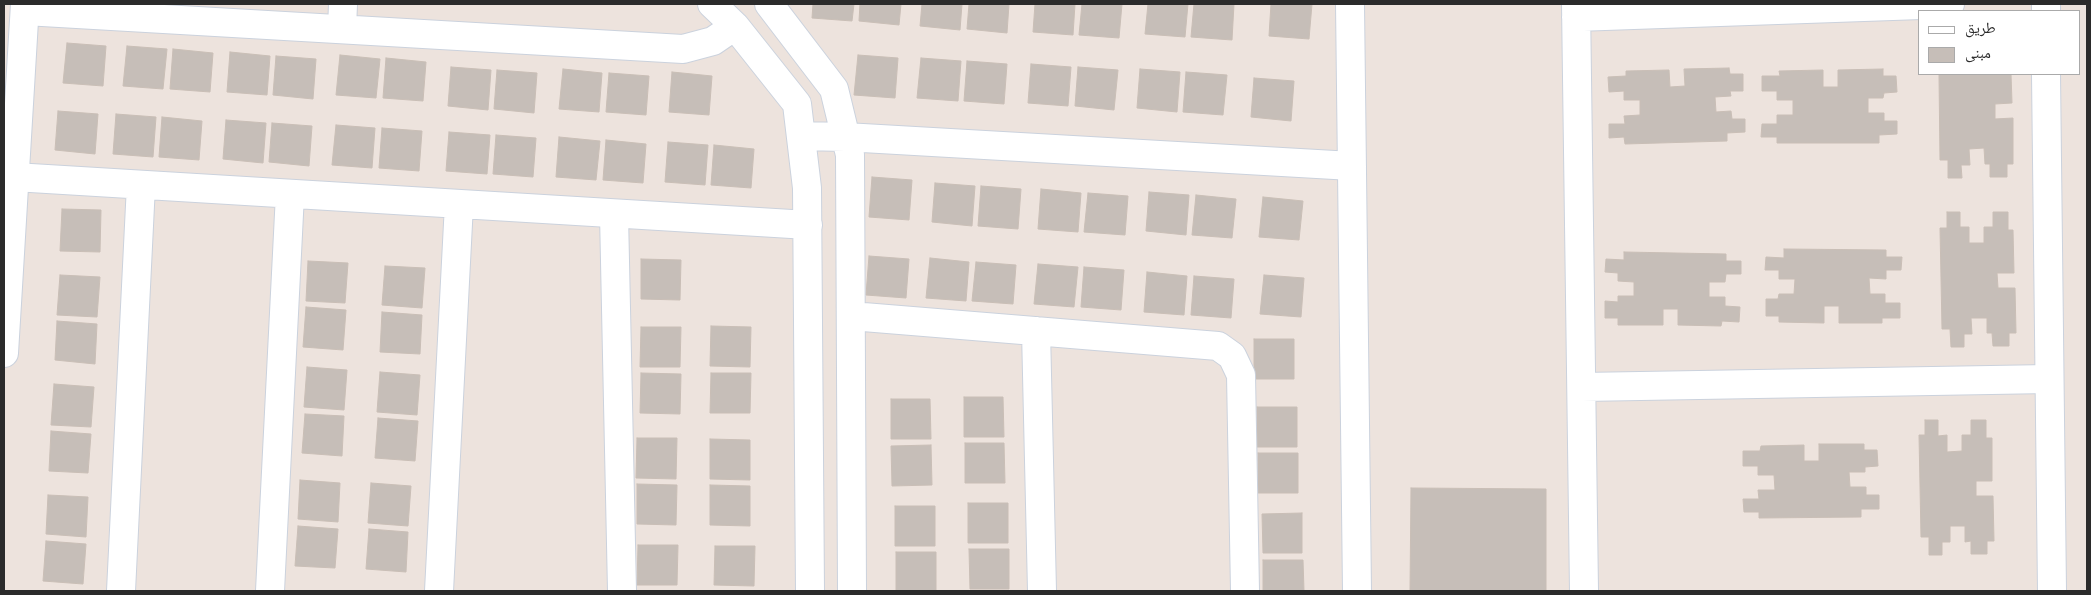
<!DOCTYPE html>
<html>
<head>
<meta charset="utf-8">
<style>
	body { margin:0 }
	#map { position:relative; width:2091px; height:595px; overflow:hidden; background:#ede3dd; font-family:Figtree,"Noto Naskh Arabic",sans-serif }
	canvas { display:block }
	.frame { position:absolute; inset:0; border:5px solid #2b2b2b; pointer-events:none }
	.legend { position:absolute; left:1918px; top:10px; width:162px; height:65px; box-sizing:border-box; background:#fff; border:1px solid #aaa; margin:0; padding:6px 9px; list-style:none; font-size:15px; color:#2b2b2b }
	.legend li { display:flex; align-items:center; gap:10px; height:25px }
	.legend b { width:25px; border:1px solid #aaa }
</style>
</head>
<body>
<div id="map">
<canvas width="2091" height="595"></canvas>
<div class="frame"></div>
<ul class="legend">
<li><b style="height:6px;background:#fff"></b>طريق</li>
<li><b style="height:14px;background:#c6beb8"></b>مبنى</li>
</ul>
</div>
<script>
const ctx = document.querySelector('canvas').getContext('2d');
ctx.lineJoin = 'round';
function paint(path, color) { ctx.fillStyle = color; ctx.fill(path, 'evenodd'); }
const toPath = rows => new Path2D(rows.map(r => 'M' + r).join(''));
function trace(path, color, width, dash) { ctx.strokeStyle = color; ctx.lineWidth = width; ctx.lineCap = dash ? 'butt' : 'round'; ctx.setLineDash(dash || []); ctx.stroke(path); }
const building = toPath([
	[813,4,854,4,852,21,812,18,813,4],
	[860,4,901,4,899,25,859,21,860,4],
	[922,4,962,4,960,30,920,26,922,4],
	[969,4,1009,4,1007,33,967,29,969,4],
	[1035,4,1075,4,1073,35,1033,32,1035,4],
	[1082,4,1122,4,1119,38,1079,35,1082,4],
	[1148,4,1188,4,1185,37,1145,34,1148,4],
	[1194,4,1234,4,1232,40,1191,37,1194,4],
	[1271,4,1312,4,1309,39,1269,36,1271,4],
	[67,43,106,46,103,86,63,83,67,43],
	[127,46,167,49,163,89,123,86,127,46],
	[173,49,213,53,210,92,170,89,173,49],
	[230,52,270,56,267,95,227,92,230,52],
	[340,55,380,59,376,98,336,95,340,55],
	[858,55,898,58,895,98,854,95,858,55],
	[276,56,316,59,313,99,273,95,276,56],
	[386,58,426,62,423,101,383,98,386,58],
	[921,58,961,61,958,101,917,98,921,58],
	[967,61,1007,64,1004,104,964,101,967,61],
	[1031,64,1071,67,1068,106,1028,103,1031,64],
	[451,67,491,70,488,110,448,106,451,67],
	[1078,67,1118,70,1114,110,1075,106,1078,67],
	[1729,68,1730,74,1743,74,1743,91,1730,91,1731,96,1715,97,1716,112,1731,111,1732,119,1745,119,1745,132,1727,133,1727,141,1625,144,1624,137,1609,138,1609,124,1625,124,1624,116,1640,115,1640,100,1624,100,1624,91,1609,92,1608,77,1626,76,1626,71,1669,70,1670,87,1685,86,1684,69,1729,68],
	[563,69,602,73,599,112,559,109,563,69],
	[1140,69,1180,72,1177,112,1137,108,1140,69],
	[1883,69,1883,76,1896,76,1897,92,1884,93,1883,98,1868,98,1868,113,1884,113,1884,121,1897,121,1897,134,1879,135,1879,143,1777,143,1777,137,1761,137,1762,124,1777,124,1777,115,1793,115,1793,100,1777,100,1777,91,1762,91,1762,76,1780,76,1779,71,1823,70,1823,87,1838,87,1838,70,1883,69],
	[497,70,537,73,534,113,494,109,497,70],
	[672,72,712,76,709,115,669,112,672,72],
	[1186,72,1227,75,1223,115,1183,112,1186,72],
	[609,73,649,76,646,115,606,112,609,73],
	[1939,74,2011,74,2012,103,1995,104,1995,119,2013,118,2013,164,2007,164,2007,177,1990,177,1990,164,1985,164,1984,148,1969,149,1970,165,1961,165,1962,178,1948,178,1948,160,1940,160,1939,74],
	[1254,78,1294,81,1291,121,1251,117,1254,78],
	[58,111,98,114,95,154,55,150,58,111],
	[116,114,156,117,153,157,113,154,116,114],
	[162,117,202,121,199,160,159,157,162,117],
	[226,120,266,123,263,163,223,159,226,120],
	[272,123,312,126,309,166,269,162,272,123],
	[336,125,375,128,372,168,332,165,336,125],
	[382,128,422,131,419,171,379,168,382,128],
	[449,132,490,135,487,174,446,171,449,132],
	[496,135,536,138,533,177,493,174,496,135],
	[559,137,600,141,596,180,556,177,559,137],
	[606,140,646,144,643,183,603,180,606,140],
	[668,142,708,145,705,185,665,182,668,142],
	[714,145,754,149,751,188,711,185,714,145],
	[872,177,912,180,909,220,869,217,872,177],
	[935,183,975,186,972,226,932,222,935,183],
	[981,186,1021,189,1018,229,978,226,981,186],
	[1041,189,1081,193,1078,232,1038,229,1041,189],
	[1149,192,1189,195,1186,235,1146,231,1149,192],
	[1088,193,1128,196,1125,235,1084,232,1088,193],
	[1196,195,1236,199,1232,238,1192,235,1196,195],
	[1263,197,1303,201,1299,240,1259,237,1263,197],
	[62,209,101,210,100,252,60,251,62,209],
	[1947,212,1960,212,1960,227,1969,227,1969,243,1984,243,1984,227,1993,227,1993,212,2008,212,2008,230,2013,230,2014,273,1997,273,1998,288,2015,288,2016,333,2009,333,2009,346,1993,346,1992,333,1987,333,1987,318,1971,318,1972,334,1964,334,1964,347,1951,347,1950,329,1942,329,1940,228,1947,228,1947,212],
	[1784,249,1886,250,1886,257,1902,257,1901,270,1886,270,1886,279,1869,278,1870,294,1885,294,1885,303,1900,303,1900,318,1882,318,1882,323,1839,323,1839,306,1824,306,1824,323,1779,322,1779,316,1766,316,1766,299,1778,299,1779,294,1794,294,1795,279,1779,279,1779,270,1765,270,1766,257,1784,258,1784,249],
	[1624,252,1726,254,1726,261,1741,261,1741,274,1726,274,1725,282,1709,282,1709,297,1725,297,1725,306,1740,307,1739,322,1722,321,1721,326,1678,325,1678,309,1663,309,1663,325,1618,325,1618,318,1605,318,1605,301,1618,302,1618,296,1634,296,1634,282,1618,281,1618,273,1605,272,1606,259,1624,260,1624,252],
	[869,256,909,259,906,298,866,295,869,256],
	[930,258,969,262,966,301,926,298,930,258],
	[641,259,681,260,680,300,641,299,641,259],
	[308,261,348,263,345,303,306,301,308,261],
	[976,262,1016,265,1013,304,972,301,976,262],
	[1038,264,1078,267,1074,307,1034,304,1038,264],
	[385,266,425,268,422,308,382,305,385,266],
	[1084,267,1124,270,1121,310,1081,307,1084,267],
	[1147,272,1187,276,1184,315,1144,312,1147,272],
	[60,275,100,277,97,317,57,315,60,275],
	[1264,275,1304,278,1301,317,1260,314,1264,275],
	[1194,276,1234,279,1231,318,1191,315,1194,276],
	[306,307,346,310,343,350,303,347,306,307],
	[382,312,422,315,420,354,380,352,382,312],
	[57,321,97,324,95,364,55,360,57,321],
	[711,326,751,327,750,367,710,366,711,326],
	[641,327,681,327,680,367,640,367,641,327],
	[1254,339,1294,339,1294,379,1254,379,1254,339],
	[307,367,347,370,344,410,304,407,307,367],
	[380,372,420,375,417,415,377,412,380,372],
	[641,373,681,374,680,414,640,413,641,373],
	[711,373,751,373,750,413,710,413,711,373],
	[54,384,94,387,91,427,51,425,54,384],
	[964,397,1003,397,1004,437,964,437,964,397],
	[891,399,930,399,931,439,891,439,891,399],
	[1257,407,1297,407,1297,447,1257,447,1257,407],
	[305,414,344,416,342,456,302,453,305,414],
	[378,418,418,421,415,461,375,458,378,418],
	[1925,420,1938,420,1938,436,1947,435,1947,452,1962,451,1962,435,1971,435,1971,420,1986,420,1986,438,1992,438,1992,481,1976,481,1976,496,1993,496,1994,541,1987,541,1987,554,1971,554,1971,541,1965,542,1965,526,1950,526,1950,542,1942,542,1942,555,1929,555,1929,537,1921,537,1919,435,1925,435,1925,420],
	[51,431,91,434,88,473,49,471,51,431],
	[637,438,677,438,676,479,636,478,637,438],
	[710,439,750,440,750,480,710,479,710,439],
	[965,443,1004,443,1005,483,965,483,965,443],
	[1819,444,1864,444,1864,450,1877,450,1878,466,1865,467,1865,472,1849,472,1850,487,1866,487,1866,495,1879,495,1879,509,1861,509,1861,517,1759,518,1759,512,1744,512,1743,499,1759,499,1758,490,1775,490,1774,475,1758,475,1758,466,1743,466,1743,451,1760,451,1761,446,1804,445,1804,461,1819,461,1819,444],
	[931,445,932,485,892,486,891,446,931,445],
	[1258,453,1298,453,1298,493,1258,493,1258,453],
	[300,480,340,483,338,522,298,519,300,480],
	[371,483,411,486,408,526,368,523,371,483],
	[637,484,677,485,676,525,637,524,637,484],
	[710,485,750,486,750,526,710,525,710,485],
	[1411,488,1546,489,1546,591,1410,591,1411,488],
	[48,495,88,497,86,537,46,534,48,495],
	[968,503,1008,503,1008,543,968,543,968,503],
	[895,506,935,506,935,546,895,546,895,506],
	[1302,513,1302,553,1263,553,1262,514,1302,513],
	[298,526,338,529,335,568,295,566,298,526],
	[369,529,408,532,406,572,366,569,369,529],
	[46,541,86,544,83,584,43,581,46,541],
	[638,545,678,545,677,585,637,585,638,545],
	[715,546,755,546,754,586,714,585,715,546],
	[969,549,1009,549,1009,589,970,589,969,549],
	[896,552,936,552,936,591,896,591,896,552],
	[1263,560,1303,560,1304,591,1263,591,1263,560]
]);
paint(building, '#c6beb8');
trace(building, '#c9beb6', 1);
const minor = toPath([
	[712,4,735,26,797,104,807,188,810,591],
	[769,4,834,89,850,155,852,591],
	[1350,4,1357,591],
	[1576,4,1584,591],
	[2046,4,2046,11],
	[25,11,683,49,713,41,735,26],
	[1576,17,1950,4],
	[342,29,343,4],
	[2046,74,2052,591],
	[801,136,845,137,1352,166],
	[14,177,808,225],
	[614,214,622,591],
	[851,316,1218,346,1232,356,1241,375,1245,591],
	[1036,331,1042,591],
	[1582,387,2049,379],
	[121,591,141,185],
	[270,591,290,194],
	[439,591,459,204]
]);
const tertiary = toPath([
	[4,353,25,4]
]);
trace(minor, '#cbd2dd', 30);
trace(tertiary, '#cbd2dd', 30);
trace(minor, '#fff', 28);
trace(tertiary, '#fff', 28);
</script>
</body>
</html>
